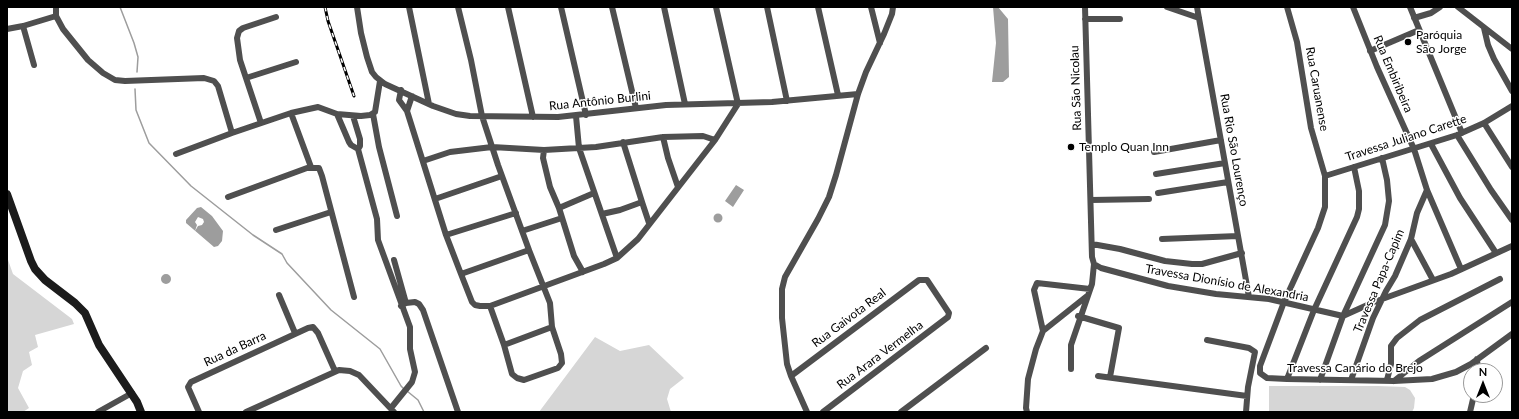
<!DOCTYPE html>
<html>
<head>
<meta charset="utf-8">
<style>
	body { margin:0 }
	#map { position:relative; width:1519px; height:419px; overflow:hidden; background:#fff; font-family:Lato,sans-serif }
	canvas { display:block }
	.frame { position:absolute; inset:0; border:8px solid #000; pointer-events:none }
	.north { position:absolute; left:1463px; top:363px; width:40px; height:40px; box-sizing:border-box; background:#fff; border:1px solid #999; border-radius:50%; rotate:0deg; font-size:11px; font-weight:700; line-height:16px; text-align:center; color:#000 }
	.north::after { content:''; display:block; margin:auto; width:14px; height:18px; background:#000; clip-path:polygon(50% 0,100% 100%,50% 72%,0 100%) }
</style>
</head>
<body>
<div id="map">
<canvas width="1519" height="419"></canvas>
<div class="frame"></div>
<div class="north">N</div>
</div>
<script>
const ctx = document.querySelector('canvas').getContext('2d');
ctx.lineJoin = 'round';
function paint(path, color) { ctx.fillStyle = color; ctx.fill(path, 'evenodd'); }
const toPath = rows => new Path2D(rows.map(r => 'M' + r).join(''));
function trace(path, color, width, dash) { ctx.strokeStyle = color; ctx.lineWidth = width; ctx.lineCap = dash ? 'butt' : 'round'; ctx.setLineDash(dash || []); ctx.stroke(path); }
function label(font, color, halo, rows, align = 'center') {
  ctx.font = font + ' Lato,sans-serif'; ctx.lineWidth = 3; ctx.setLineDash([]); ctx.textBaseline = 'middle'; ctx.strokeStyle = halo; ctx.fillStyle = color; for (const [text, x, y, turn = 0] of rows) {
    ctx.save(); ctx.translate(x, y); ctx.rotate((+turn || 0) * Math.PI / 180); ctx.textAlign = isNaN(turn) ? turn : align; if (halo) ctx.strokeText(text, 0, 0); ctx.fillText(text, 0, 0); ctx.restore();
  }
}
paint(toPath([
	[7,257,13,274,72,319,74,324,35,335,38,347,29,352,32,365,23,371,18,388,29,408,23,412,7,412],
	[595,337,620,351,649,345,684,378,670,389,667,399,671,412,539,412],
	[1269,386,1378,386,1405,387,1410,390,1415,398,1414,408,1412,412,1269,412]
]), '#d6d6d6');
paint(toPath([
	[993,7,998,7,1008,19,1009,77,1003,82,992,82,996,43],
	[736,185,744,190,733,207,725,201],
	[201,207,212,216,223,231,222,241,218,246,214,247,186,223,186,220,197,208],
	'713.5 218a4.5 4.5 0 1 1 9 0a4.5 4.5 0 1 1-9 0Z',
	'161 279a5 5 0 1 1 10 0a5 5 0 1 1-10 0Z'
]), '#9d9d9d');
paint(toPath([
	[198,217,203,219,204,222,202,225,198,226,195,231,197,225,195,222]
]), '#fff');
trace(toPath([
	[120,7,134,43,138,57,137,72],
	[135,89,136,110,149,143,191,186,253,235,282,254,287,263,331,310,380,349,401,386,404,389],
	[407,391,418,400,424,412]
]), '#9d9d9d', 1.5);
trace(toPath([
	[56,7,56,16,63,29,88,60,103,73,115,80,125,81,204,78,214,81,218,86,232,133,291,113,318,107,337,114,361,116,370,115,375,112,380,81],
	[357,7,361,33,367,57,372,72,376,77,385,84,433,106,456,114,470,116,558,117,666,105,772,102,858,94],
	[409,7,429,104],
	[458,7,471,60,482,116,498,165,529,250],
	[508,7,533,117],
	[561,7,586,115],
	[612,7,636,108],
	[664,7,685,104],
	[767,7,787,101],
	[818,7,838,95],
	[871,7,880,43],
	[1167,7,1199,18],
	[1197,7,1249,297],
	[1287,7,1297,42,1311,128,1325,176,1325,207,1318,228,1284,302,1260,366,1260,373,1267,378,1287,379,1394,381,1432,379,1456,372,1471,364,1512,334],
	[1353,7,1377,67,1414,149,1427,190,1461,269],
	[1410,7,1462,133],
	[1458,7,1512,49],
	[1414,18,1431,13,1440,7],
	[1085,19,1120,19],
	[23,26,34,65],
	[1484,28,1488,45,1494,59,1512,91],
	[7,29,23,26,56,16],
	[1370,51,1419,30],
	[246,78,296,62],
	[401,90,399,100,407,111,446,235,461,274,529,250,550,303,552,327,561,354,562,363,558,368,524,380,517,378,512,374,504,345,490,306],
	[407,111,412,96],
	[291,113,311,167],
	[337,114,349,142,351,145,358,149],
	[373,114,379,147,397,216],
	[353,116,360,139,360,146,358,149,377,219,378,240,410,327,410,349,415,372,412,382,391,408],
	[576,116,579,148,617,258],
	[261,123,240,60,237,38,239,31,243,28,276,17],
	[1484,123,1512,167],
	[1457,135,1491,190,1512,220],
	[663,137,668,158,678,187],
	[715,140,738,104,716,7],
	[623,142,642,202],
	[1431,144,1460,198,1496,253],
	[544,150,543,158,550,187,559,208,574,256,583,272],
	[1154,152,1221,140],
	[176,154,232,133],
	[423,161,450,152,492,147,544,150,596,147,663,137,703,136,715,140,638,239,617,258,604,264,490,306,480,306,475,305,472,302,461,274],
	[1156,174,1225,163],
	[1325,176,1457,135,1484,123,1512,106],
	[1158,193,1228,182],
	[228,197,307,168,319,168,322,176,354,297],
	[435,199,502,176],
	[1091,200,1149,199],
	[559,208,594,193],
	[602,214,620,210,642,202,649,223],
	[276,230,331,212],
	[522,231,562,218],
	[446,235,516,213],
	[1162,239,1238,236],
	[1411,239,1433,280],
	[1092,244,1120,249,1165,261,1192,264,1202,264,1242,253],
	[394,260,406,303],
	[1094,264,1101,268,1168,286,1216,294,1269,299,1343,316,1374,302,1451,274,1512,246],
	[279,295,295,333],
	[401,306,406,303,415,302,419,304,423,310,458,412],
	[1078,316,1119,328,1110,377],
	[1043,331,1034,290,1037,283,1090,289],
	[1207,340,1249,348,1255,352,1248,387,1246,412],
	[504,345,552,327],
	[1477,359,1478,371],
	[1071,369,1071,345,1092,284,1094,264,1092,257,1085,7],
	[791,376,919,280,927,280,949,313,948,317,823,412],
	[1098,376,1247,396],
	[1287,379,1314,310,1357,217,1359,209,1359,191,1354,167],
	[1320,380,1343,316,1385,225,1389,201,1387,180,1382,158],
	[1351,380,1373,318,1386,291,1395,276,1411,239,1417,213,1427,190],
	[1387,380,1391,364,1391,346,1397,338,1420,320,1500,279],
	[1394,381,1419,361,1512,302],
	[98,412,132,393],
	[199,412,188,387,191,382,308,328,313,327,318,333,335,371],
	[246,412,339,370,350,371,359,375,394,412],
	[807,412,791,376,787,364,782,318,782,289,785,277,818,219,829,197,836,175,858,94,866,72,884,34,892,14,893,7],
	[901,412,986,348],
	[1027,412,1026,408,1028,379,1036,349,1043,331,1087,296],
	[1470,412,1474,395]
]), '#4f4f4f', 6);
trace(toPath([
	[7,194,31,261,35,269,45,280,75,303,85,313,99,345,137,402,141,412]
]), '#1c1c1c', 8);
const rail = toPath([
	[325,7,328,21,354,96]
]);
trace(rail, '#000', 3);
trace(rail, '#fff', 1.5, [4.5]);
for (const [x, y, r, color] of [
	[1408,42,4,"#000"],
	[1071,147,4,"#000"]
]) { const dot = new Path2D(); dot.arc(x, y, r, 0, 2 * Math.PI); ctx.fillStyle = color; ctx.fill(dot); trace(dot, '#fff', 1.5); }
label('12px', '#000', '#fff', [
	["Paróquia",1416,35],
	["São Jorge",1416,49],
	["Templo Quan Inn",1079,147]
], 'left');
label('12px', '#000', '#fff', [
	["Rua Embiribeira",1393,74,67],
	["Rua São Nicolau",1076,88,-92],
	["Rua Caruanense",1317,89,80],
	["Rua Antônio Burlini",600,101,-6],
	["Travessa Juliano Carette",1406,138,-18],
	["Rua Rio São Lourenço",1234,150,80],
	["Travessa Papa-Capim",1379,281,-67],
	["Travessa Dionísio de Alexandria",1227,283,10],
	["Rua Gaivota Real",849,318,-37],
	["Rua da Barra",235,349,-25],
	["Rua Arara Vermelha",880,355,-37],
	["Travessa Canário do Brejo",1355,368]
]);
</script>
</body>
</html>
